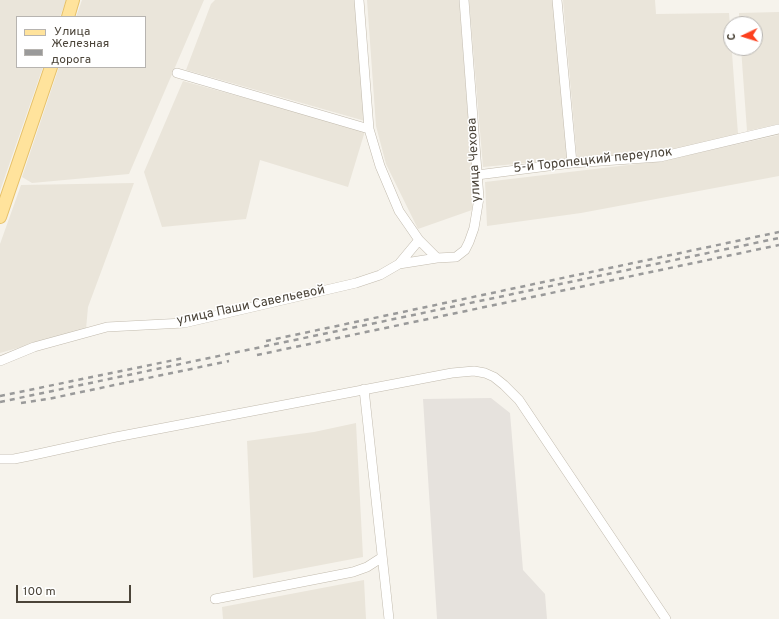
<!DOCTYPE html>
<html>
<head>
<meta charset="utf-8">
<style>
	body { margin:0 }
	#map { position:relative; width:779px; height:619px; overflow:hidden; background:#f6f3ec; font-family:Overpass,sans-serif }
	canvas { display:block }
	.legend { position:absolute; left:16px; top:16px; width:130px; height:52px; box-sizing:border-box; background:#fff; border:1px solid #b7b4b0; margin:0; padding:5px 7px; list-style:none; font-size:12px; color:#4b4439 }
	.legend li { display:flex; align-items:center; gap:8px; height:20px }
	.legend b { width:20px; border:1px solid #b7b4b0 }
	.north { position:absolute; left:723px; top:16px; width:40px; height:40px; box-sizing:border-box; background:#fff; border:1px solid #b7b4b0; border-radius:50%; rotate:266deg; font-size:11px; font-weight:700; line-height:16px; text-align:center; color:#4b4439 }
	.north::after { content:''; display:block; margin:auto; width:14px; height:18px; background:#fc3f1d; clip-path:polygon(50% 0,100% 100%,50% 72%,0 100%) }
	.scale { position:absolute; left:16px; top:585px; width:115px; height:18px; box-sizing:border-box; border:2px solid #4b4439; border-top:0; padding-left:5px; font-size:12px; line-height:14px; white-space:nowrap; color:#4b4439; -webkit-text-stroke:3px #fff; paint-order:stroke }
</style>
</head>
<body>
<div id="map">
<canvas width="779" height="619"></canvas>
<ul class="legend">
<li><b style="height:5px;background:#ffe39c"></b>Улица</li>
<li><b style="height:5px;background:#9a9a9a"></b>Железная дорога</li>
</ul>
<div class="north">С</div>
<div class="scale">100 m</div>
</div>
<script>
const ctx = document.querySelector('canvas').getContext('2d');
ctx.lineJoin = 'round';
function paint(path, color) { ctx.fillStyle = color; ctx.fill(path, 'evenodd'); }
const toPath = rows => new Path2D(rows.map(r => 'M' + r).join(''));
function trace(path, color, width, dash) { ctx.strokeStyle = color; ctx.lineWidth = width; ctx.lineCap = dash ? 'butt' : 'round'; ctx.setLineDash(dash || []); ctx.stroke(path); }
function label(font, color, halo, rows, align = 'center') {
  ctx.font = font + ' Overpass,sans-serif'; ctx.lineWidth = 3; ctx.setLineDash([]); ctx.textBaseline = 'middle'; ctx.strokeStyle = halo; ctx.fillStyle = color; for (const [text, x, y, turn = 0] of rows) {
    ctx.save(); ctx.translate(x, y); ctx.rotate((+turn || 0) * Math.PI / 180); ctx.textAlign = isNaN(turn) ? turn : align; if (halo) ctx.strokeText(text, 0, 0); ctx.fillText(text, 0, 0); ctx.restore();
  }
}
paint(toPath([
	[0,0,66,0,60,17,17,17,17,67,43,67,0,191],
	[82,0,204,0,129,174,32,183,22,177,59,67,145,67,145,17,76,17],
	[215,0,356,0,365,121,186,70,211,4],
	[367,0,459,0,471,153,473,193,472,210,418,229,386,164,376,126],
	[469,0,554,0,569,159,483,167],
	[563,0,655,0,656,14,729,13,738,134,660,153,577,160],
	[779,12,779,124,747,131,741,48,755,48,755,24,739,24,739,13],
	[183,81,365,131,348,187,260,160,246,219,162,227,144,172],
	[779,135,779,176,581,213,487,226,485,182,662,161],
	[134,183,88,307,86,329,0,353,0,244,21,185],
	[356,423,363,557,253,578,247,441,314,432],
	[364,580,366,619,223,619,222,607]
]), '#eae5da');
paint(toPath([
	[491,398,510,413,523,570,545,594,547,619,437,619,423,399]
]), '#e6e2dd');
const minor = toPath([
	[359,0,369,129,380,166,399,211,419,240,437,258],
	[557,0,572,163],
	[177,73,369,129],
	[477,175,572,163,660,157,779,129],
	[399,264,437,258,456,257,465,250,469,242,474,228,479,198,464,0],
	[0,361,34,347,107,327,184,323,356,283,380,275,399,264,419,240],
	[364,389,389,619],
	[0,459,14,459,29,456,116,437,452,373,474,371,485,373,494,377,504,385,519,400,666,619],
	[215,599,353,572,367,567,381,558]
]);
const major = toPath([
	[68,17,73,0],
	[0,217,51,67]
]);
trace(minor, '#c2bbae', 10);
trace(major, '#e6c16a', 14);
trace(minor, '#fff', 9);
trace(major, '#ffe39c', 12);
trace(toPath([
	[266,341,779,232],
	[257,355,779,245],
	[0,396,184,358],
	[0,402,779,238],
	[21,403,48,399,229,361]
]), '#9a9a9a', 2.5, [5, 5]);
label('13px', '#4b4439', '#fff', [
	["улица Чехова",475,160,-93],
	["5-й Торопецкий переулок",593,161,-6],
	["улица Паши Савельевой",251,306,-12]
]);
</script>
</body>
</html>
